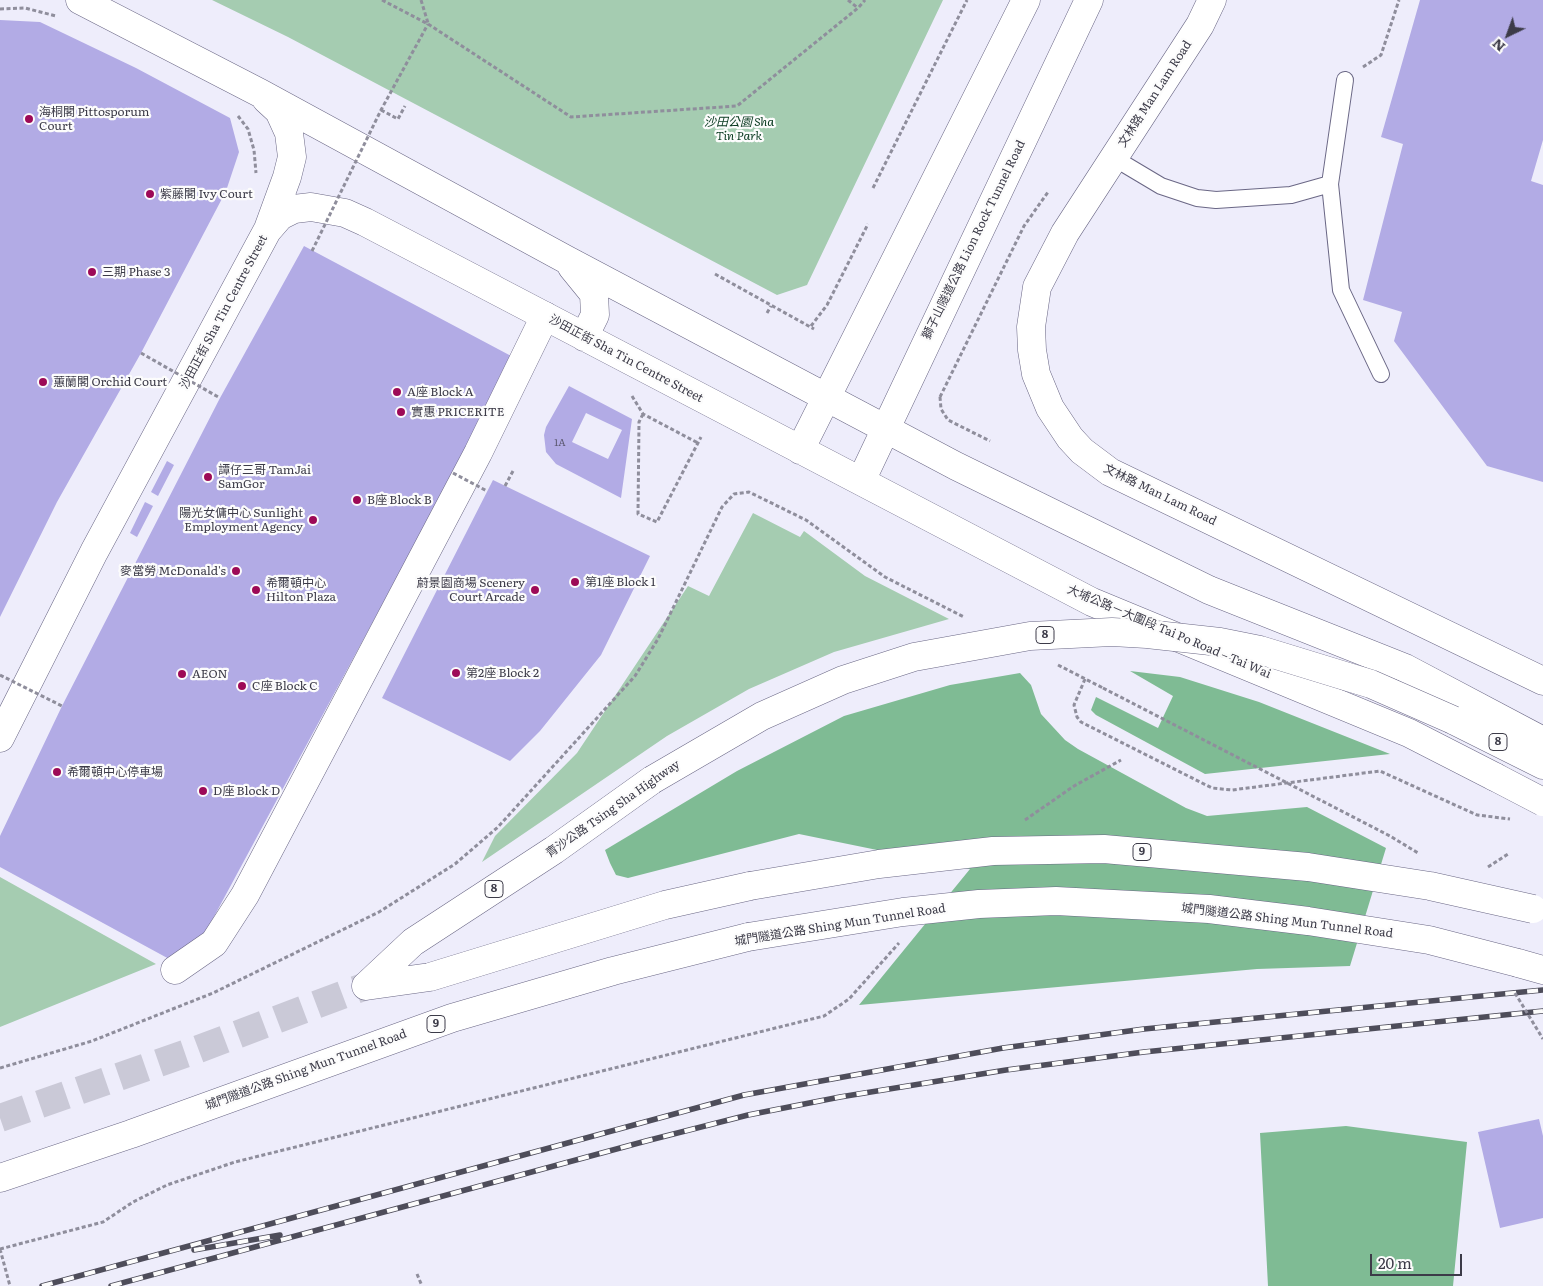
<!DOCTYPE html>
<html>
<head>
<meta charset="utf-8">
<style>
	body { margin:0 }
	#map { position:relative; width:1543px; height:1286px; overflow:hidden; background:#eeedfb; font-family:Literata,serif }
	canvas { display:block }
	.north { position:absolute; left:1483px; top:10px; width:50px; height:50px; -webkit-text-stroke:4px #fcfcfc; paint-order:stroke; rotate:222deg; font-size:14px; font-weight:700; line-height:20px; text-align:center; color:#3c3b48 }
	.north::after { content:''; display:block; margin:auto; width:18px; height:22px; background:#3c3b48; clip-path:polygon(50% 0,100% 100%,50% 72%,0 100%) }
	.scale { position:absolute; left:1370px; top:1254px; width:92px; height:22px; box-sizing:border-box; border:2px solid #3c3b48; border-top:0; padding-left:6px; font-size:15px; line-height:18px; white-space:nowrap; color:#3c3b48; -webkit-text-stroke:4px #fcfcfc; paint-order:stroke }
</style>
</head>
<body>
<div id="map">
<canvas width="1543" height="1286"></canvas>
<div class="north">N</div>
<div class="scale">20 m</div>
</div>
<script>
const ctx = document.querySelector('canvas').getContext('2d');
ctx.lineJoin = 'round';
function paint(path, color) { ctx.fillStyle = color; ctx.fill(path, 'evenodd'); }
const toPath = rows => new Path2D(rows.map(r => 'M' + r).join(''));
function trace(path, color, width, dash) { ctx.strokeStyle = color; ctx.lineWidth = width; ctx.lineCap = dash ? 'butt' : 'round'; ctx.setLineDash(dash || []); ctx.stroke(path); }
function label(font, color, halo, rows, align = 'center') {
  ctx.font = font + ' Literata,"Noto Sans TC",serif'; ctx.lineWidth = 4.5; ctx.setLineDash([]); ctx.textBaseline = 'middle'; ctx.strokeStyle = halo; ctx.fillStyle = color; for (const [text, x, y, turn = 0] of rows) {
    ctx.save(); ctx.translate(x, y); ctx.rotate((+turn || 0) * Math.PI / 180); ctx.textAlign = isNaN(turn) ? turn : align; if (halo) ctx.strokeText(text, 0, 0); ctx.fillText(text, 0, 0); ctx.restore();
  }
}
paint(toPath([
	[212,0,943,0,807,285,777,295,288,37],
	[753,513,800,537,804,531,865,576,949,619,834,652,749,689,667,736,482,862,495,836,577,753,688,586,709,596],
	[0,877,156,964,0,1027]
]), '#a5ccb1');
paint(toPath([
	[1130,671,1180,677,1259,702,1390,754,1205,774,1096,715,1091,710,1096,697,1158,728,1173,696],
	[1020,673,1031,685,1041,714,1065,740,1078,749,1186,808,1207,816,1307,807,1386,848,1350,966,1257,969,859,1005,970,869,799,834,628,878,616,875,610,863,605,850,737,771,844,716,950,685],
	[1346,1126,1467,1142,1453,1286,1268,1286,1260,1133]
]), '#7fbb94');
paint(toPath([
	[1420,0,1543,0,1543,140,1531,181,1543,185,1543,482,1487,466,1394,341,1402,312,1363,300,1403,144,1381,137],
	[0,20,40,22,136,68,230,118,239,152,226,191,141,353,57,502,0,617],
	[304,246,513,357,453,473,196,950,171,960,0,867,0,836,62,706,220,398],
	[569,386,632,419,621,498,556,464,546,452,544,435,546,427],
	[586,413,622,430,608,459,572,442],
	[167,461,174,465,158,496,151,492],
	[493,480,650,556,601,655,540,731,510,761,382,698],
	[145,502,153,506,137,537,130,533],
	[1539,1119,1543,1136,1543,1218,1500,1228,1478,1132]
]), '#b2abe5');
trace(toPath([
	[0,1118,196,1050,366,986]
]), '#cac9d7', 28, [28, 14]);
const lane = toPath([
	[1114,158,1161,186,1197,198,1216,200,1291,195,1330,184,1345,80],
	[1330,184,1341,290,1381,374]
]);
const street = toPath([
	[1212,0,1200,25,1065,233,1037,287,1031,327,1032,350,1036,374,1050,408,1070,438,1082,451,1110,472,1543,681],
	[175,970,214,943,245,895,478,453,545,316]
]);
const secondary = toPath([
	[80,0,260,93,567,260,956,466,1209,590,1405,668,1543,741],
	[266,99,279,111,289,133,292,157,287,177,268,229],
	[572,267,594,294,595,315,584,337],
	[800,450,1026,0],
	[861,481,1089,0],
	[0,738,94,552,267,231,280,216,294,209,311,207,345,213,365,222,1092,602,1409,733,1495,777]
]);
const highway = toPath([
	[1453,720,1543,765],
	[1518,963,1543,970],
	[366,986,430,977,665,905,750,886],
	[366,986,413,942,554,850,652,780],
	[0,1178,131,1134,452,1018,613,971,748,937]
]);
trace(lane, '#6a6785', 18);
trace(street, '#6a6785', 29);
trace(secondary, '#6a6785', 29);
trace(highway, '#6a6785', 29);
trace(toPath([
	[382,0,428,24,571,117,737,106,858,8,865,0],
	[421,0,428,23],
	[848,0,858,8],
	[0,9,25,8,56,16],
	[1363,67,1381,55,1399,0],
	[381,110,398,119,405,106],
	[238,116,248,129,254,150,256,173],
	[873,188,967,0],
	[715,274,814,329],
	[767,313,771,306],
	[811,326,827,305,868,224],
	[632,396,643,414,698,443],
	[940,397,1024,226,1048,192],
	[940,397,941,409,948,420,990,441],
	[643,414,639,422,638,514,657,522,701,437],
	[505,486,513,471],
	[1058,665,1103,688],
	[1085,679,1074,705,1077,717,1081,722,1212,788,1232,790,1380,771,1477,815,1510,819],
	[1025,820,1074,786,1121,760],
	[1488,867,1508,854],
	[0,1068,92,1041,213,993,379,912,455,864,498,827,635,676,658,639,722,507,734,494,749,492,806,520,885,577,964,617],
	[0,1249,103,1222,133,1202,167,1185,235,1162,824,1016,849,999,899,943],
	[0,1249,10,1286],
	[417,1274,422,1286]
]), '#8f8e9c', 3, [4, 2.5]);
trace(lane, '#fff', 16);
trace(street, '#fff', 28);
trace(secondary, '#fff', 28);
trace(highway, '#fff', 28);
const rail = toPath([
	[194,1250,280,1235],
	[42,1286,744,1095,1003,1048,1144,1029,1543,990],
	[111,1286,646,1141,748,1115,840,1097,1006,1070,1144,1052,1543,1011]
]);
trace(rail, '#4e4d5a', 5.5);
trace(rail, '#fcfcfc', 4, [11]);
const secondaryBridge = toPath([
	[1495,777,1543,802]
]);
const highwayBridge = toPath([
	[652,780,762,716,843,680,914,657,1030,636,1112,632,1147,634,1220,642,1260,650,1371,684,1453,720],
	[750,886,879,864,993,851,1104,849,1308,867,1430,886,1533,909],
	[748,937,903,912,979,904,1056,901,1209,909,1308,921,1429,940,1518,963]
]);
trace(secondaryBridge, '#6a6785', 29, []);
trace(highwayBridge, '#6a6785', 29, []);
trace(toPath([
	[312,251,381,110,428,24],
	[141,353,220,398],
	[453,473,487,491],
	[0,675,62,706],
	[1103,688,1390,836,1418,853],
	[1515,993,1543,1039]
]), '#8f8e9c', 3, [4, 2.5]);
trace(secondaryBridge, '#fff', 28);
trace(highwayBridge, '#fff', 28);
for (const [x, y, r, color] of [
	[29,119,5,"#9d0a57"],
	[150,194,5,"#9d0a57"],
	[92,272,5,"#9d0a57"],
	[43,382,5,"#9d0a57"],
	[397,392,5,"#9d0a57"],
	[401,412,5,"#9d0a57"],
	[208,477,5,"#9d0a57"],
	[357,500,5,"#9d0a57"],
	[313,520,5,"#9d0a57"],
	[236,571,5,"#9d0a57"],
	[575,582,5,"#9d0a57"],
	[256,590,5,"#9d0a57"],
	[535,590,5,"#9d0a57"],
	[456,673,5,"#9d0a57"],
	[182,674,5,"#9d0a57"],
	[242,686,5,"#9d0a57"],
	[57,772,5,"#9d0a57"],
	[203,791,5,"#9d0a57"]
]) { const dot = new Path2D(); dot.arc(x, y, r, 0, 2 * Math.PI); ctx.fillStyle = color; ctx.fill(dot); trace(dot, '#fcfcfc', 2); }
label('10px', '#5a576f', null, [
	["1A",560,443]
]);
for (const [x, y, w] of [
	[1045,635,18],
	[1498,742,18],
	[1142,852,18],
	[494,889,18],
	[436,1024,18]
]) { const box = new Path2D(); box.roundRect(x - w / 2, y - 8.5, w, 17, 4); ctx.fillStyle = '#fcfcfc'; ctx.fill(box); trace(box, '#3c3b48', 1); }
label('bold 11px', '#3c3b48', null, [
	["8",1045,635],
	["8",1498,742],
	["9",1142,852],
	["8",494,889],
	["9",436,1024]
]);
label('12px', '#3c3b48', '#fcfcfc', [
	["文林路 Man Lam Road",1155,94,-57],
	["獅子山隧道公路 Lion Rock Tunnel Road",974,240,-64],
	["沙田正街 Sha Tin Centre Street",224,312,-62],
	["沙田正街 Sha Tin Centre Street",626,359,28],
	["文林路 Man Lam Road",1160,495,26],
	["大埔公路－大圍段 Tai Po Road – Tai Wai",1169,632,23],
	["青沙公路 Tsing Sha Highway",613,809,-35],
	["城門隧道公路 Shing Mun Tunnel Road",1287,921,7],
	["城門隧道公路 Shing Mun Tunnel Road",840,925,-9],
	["城門隧道公路 Shing Mun Tunnel Road",306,1070,-20]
]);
label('12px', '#3c3b48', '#fcfcfc', [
	["海桐閣 Pittosporum",39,112],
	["Court",39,126],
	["紫藤閣 Ivy Court",160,194],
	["三期 Phase 3",102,272],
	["蕙蘭閣 Orchid Court",53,382],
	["A座 Block A",407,392],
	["實惠 PRICERITE",411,412],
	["譚仔三哥 TamJai",218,470],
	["SamGor",218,484],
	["B座 Block B",367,500],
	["陽光女傭中心 Sunlight",303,513,"right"],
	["Employment Agency",303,527,"right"],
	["麥當勞 McDonald's",226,571,"right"],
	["第1座 Block 1",585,582],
	["希爾頓中心",266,583],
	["Hilton Plaza",266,597],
	["蔚景園商場 Scenery",525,583,"right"],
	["Court Arcade",525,597,"right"],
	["第2座 Block 2",466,673],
	["AEON",192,674],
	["C座 Block C",252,686],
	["希爾頓中心停車場",67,772],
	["D座 Block D",213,791]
], 'left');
label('italic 12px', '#08391f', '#fcfcfc', [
	["沙田公園 Sha",739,122],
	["Tin Park",739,136]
]);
</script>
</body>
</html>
